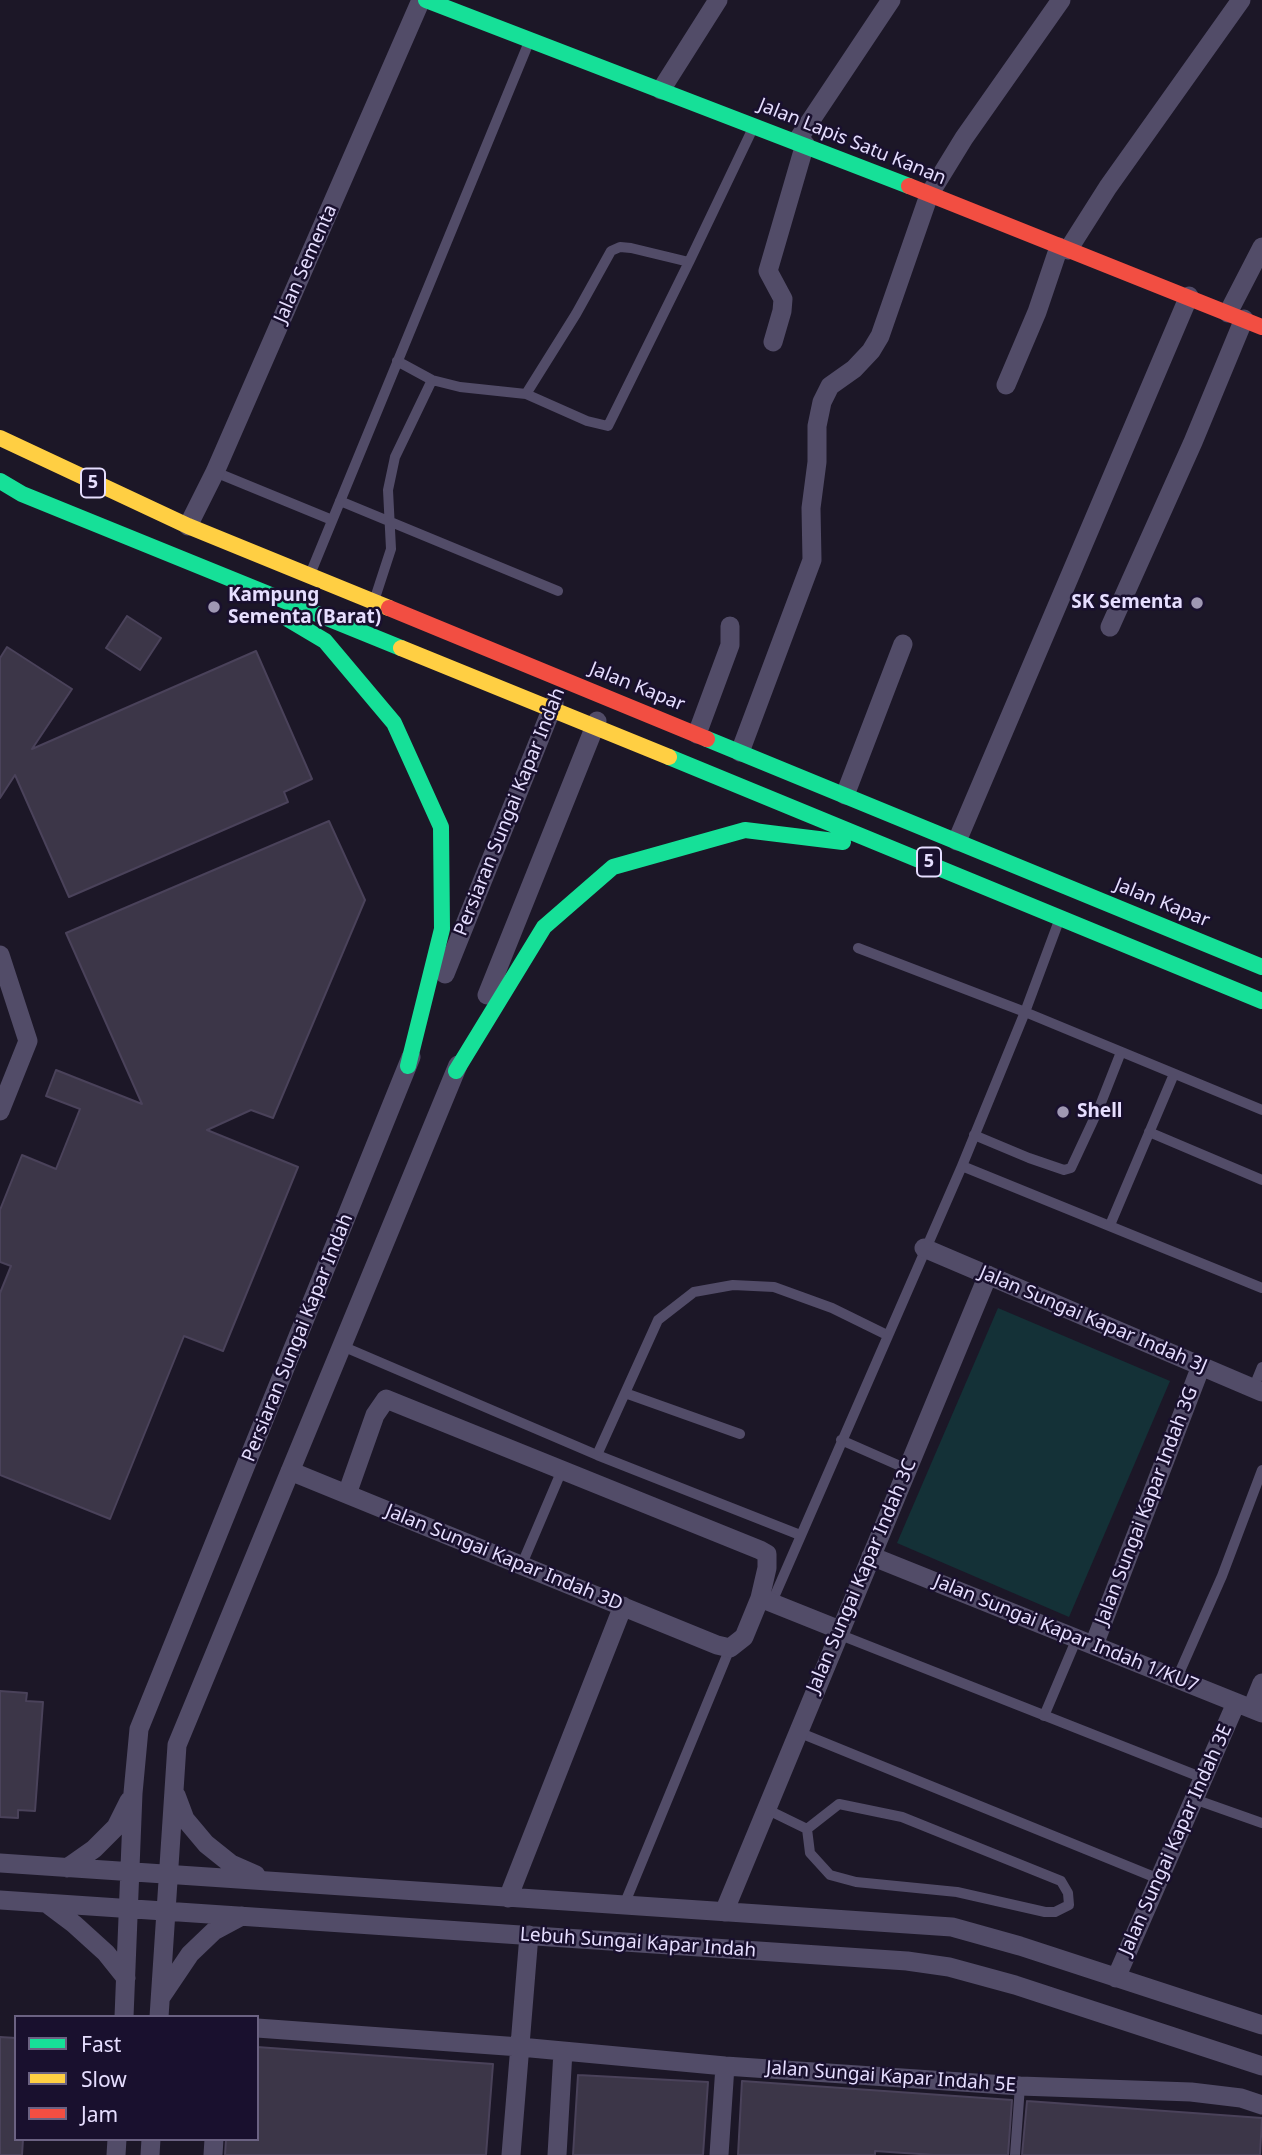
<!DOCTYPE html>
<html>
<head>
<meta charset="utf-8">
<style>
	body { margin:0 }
	#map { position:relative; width:1262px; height:2155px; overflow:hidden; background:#1c1727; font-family:"Noto Sans",sans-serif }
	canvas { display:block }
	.legend { position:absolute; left:14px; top:2015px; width:245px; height:126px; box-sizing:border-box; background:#19102e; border:2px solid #6b6282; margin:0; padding:9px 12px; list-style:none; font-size:21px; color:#e6deff }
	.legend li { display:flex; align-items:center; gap:14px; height:35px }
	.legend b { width:35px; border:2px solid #6b6282 }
</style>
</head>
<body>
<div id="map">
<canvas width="1262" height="2155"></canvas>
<ul class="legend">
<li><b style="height:9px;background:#16e098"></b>Fast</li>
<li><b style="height:9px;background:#ffcf43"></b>Slow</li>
<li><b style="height:9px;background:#f24e42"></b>Jam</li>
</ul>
</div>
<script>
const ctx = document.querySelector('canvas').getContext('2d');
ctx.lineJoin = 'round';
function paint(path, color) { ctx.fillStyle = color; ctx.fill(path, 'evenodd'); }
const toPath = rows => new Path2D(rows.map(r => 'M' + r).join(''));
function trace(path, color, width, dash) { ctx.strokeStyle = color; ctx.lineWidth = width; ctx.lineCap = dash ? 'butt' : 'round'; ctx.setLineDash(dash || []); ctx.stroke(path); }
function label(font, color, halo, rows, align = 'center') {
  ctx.font = font + ' "Noto Sans",sans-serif'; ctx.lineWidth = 5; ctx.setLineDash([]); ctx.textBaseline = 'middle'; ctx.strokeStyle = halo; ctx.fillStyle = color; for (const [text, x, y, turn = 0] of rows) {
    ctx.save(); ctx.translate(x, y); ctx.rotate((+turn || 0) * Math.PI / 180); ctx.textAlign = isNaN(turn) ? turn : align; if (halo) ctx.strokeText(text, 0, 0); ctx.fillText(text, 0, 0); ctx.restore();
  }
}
paint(toPath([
	[998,1308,1170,1381,1069,1617,897,1543]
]), '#143137');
const building = toPath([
	[127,616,161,638,140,670,106,648,127,616],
	[7,647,72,689,32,749,256,651,312,779,284,792,288,802,69,897,15,775,0,798,0,658,7,647],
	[329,821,365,900,273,1118,251,1110,207,1130,298,1167,223,1351,184,1336,110,1519,0,1475,0,1293,11,1266,0,1262,0,1210,22,1155,56,1169,80,1109,46,1096,56,1070,142,1104,66,933,329,821],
	[0,1691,27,1693,26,1701,43,1702,35,1811,18,1810,18,1818,0,1817,0,1691],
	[0,2037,16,2038,16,2139,23,2139,22,2155,0,2155,0,2037],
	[257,2047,493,2064,486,2155,225,2155,226,2139,257,2139,257,2047],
	[578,2075,708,2082,703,2155,573,2155,578,2075],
	[742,2081,1012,2100,1008,2155,934,2155,875,2151,875,2155,738,2155,742,2081],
	[1027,2101,1262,2118,1260,2155,1022,2155,1027,2101]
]);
paint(building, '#3c3648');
trace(building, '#4a425a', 2);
trace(toPath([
	[397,361,432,380,460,387,526,394,576,314,611,251,620,247,631,248,689,262,754,126],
	[526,394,587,421,608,426,689,262],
	[215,472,332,520],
	[340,501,558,591],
	[311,572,529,42],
	[375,598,391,549,388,490,395,457,432,380],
	[1057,926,1025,1012,962,1166,1262,1288],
	[858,948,1025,1012,1262,1110],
	[1149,1132,1262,1180],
	[974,1135,1029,1158,1064,1170,1071,1168,1099,1108,1121,1052],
	[1110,1225,1174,1074],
	[342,1346,597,1455,800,1535],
	[1253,1389,1262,1367],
	[625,1393,740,1434],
	[841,1440,907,1469],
	[597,1455,658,1320,694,1292,733,1285,774,1287,832,1308,887,1335],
	[522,1564,562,1470],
	[772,1602,962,1166],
	[838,1634,1203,1778],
	[1177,1678,1222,1576,1262,1470],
	[1044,1716,1077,1638],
	[798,1732,1159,1879],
	[1194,1799,1262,1823],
	[839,1804,902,1817,1061,1881,1068,1893,1069,1905,1055,1912,1045,1912,957,1892,856,1882,830,1875,810,1853,807,1829,839,1804],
	[766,1809,807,1829],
	[624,1905,730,1648],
	[1015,2155,1020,2086]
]), '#524c68', 10);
trace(toPath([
	[661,90,718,0],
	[797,141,891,0],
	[1068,250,1108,187,1241,0],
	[1228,313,1262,247],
	[773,342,782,311,783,299,768,271,805,144],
	[1006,385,1037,312,1059,247],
	[188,526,215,472,421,0],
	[1110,627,1193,442,1244,319],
	[697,734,730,645,730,626],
	[740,752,812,560,811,508,817,462,817,426,822,402,830,386,854,369,871,351,880,336,929,195,964,138,1061,0],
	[845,795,903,644],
	[957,841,1189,296],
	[0,955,28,1041,0,1111],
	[445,974,554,703],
	[487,995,597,721],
	[924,1248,1262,1392],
	[290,1471,717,1645,730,1648,744,1637,760,1598,840,1630],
	[347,1494,375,1415,386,1399,760,1550,767,1554,767,1568,760,1598],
	[871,1556,1262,1713],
	[1094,1645,1201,1366],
	[1252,1708,1262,1683],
	[176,1795,185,1819,206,1844,231,1864,256,1875],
	[0,1863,952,1927,1020,1946,1262,2025],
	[67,1868,94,1849,116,1827,129,1801],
	[508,1898,623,1606],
	[0,1900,907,1961,949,1967,1015,1985,1262,2066],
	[46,1903,74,1924,106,1953,126,1978],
	[724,1912,988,1275],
	[1116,1978,1236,1703],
	[161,1997,190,1954,214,1931,242,1916],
	[124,2017,133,1793,139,1729,411,1057],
	[159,2017,177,1745,458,1065],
	[257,2028,520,2047,725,2066,1020,2086,1191,2092,1241,2098,1262,2105],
	[116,2155,117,2139],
	[150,2155,151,2139],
	[213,2155,214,2139],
	[511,2155,529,1935],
	[557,2155,563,2051],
	[719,2155,725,2066]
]), '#524c68', 19);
trace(toPath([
	[426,0,909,186],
	[0,481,22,494,401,648],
	[288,619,325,641,394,723,441,827,442,929,408,1066],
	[707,739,1262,967],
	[669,757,1262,1001],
	[456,1071,544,927,613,867,745,830,843,842]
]), '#16e098', 16);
trace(toPath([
	[0,438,188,526,389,608],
	[401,648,669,757]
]), '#ffcf43', 16);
trace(toPath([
	[909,186,1262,327],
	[389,608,707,739]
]), '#f24e42', 16);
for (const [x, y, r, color] of [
	[1197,603,7,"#9f98b3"],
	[214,607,7,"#9f98b3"],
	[1063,1112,7,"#9f98b3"]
]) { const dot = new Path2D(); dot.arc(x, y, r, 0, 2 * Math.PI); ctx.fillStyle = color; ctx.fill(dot); trace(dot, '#19102e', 2.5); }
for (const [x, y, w] of [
	[93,483,24],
	[929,862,24]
]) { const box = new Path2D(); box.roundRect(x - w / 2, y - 14.5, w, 29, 5); ctx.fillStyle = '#19102e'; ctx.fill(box); trace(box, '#e6deff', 2); }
label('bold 18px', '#e6deff', null, [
	["5",93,483],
	["5",929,862]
]);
label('19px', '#e6deff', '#19102e', [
	["Jalan Lapis Satu Kanan",852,142,22],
	["Jalan Sementa",306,264,-66],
	["Jalan Kapar",637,687,22],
	["Persiaran Sungai Kapar Indah",510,812,-68],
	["Jalan Kapar",1162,903,22],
	["Jalan Sungai Kapar Indah 3J",1093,1320,23],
	["Persiaran Sungai Kapar Indah",298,1338,-68],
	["Jalan Sungai Kapar Indah 3G",1147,1506,-69],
	["Jalan Sungai Kapar Indah 3D",504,1558,22],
	["Jalan Sungai Kapar Indah 3C",862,1576,-67],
	["Jalan Sungai Kapar Indah 1/KU7",1066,1634,22],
	["Jalan Sungai Kapar Indah 3E",1176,1840,-66],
	["Lebuh Sungai Kapar Indah",638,1943,4],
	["Jalan Sungai Kapar Indah 5E",891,2077,4]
]);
label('bold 19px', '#e6deff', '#19102e', [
	["Kampung",228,596],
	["Sementa (Barat)",228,618],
	["SK Sementa",1183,603,"right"],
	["Shell",1077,1112]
], 'left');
</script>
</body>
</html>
